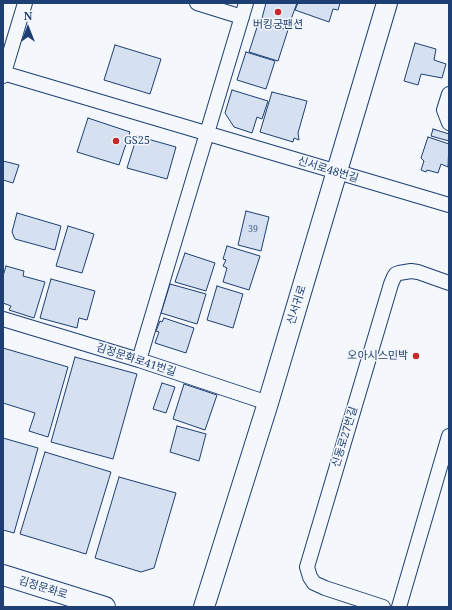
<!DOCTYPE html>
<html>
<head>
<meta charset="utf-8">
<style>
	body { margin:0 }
	#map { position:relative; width:452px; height:610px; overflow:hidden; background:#f4f7fb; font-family:"Noto Serif",serif }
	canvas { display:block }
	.frame { position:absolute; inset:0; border:4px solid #1d3f73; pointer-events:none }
	.north { position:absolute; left:8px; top:8px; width:40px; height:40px; -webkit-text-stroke:3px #f4f7fb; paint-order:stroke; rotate:0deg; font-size:11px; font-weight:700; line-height:16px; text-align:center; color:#1d3f73 }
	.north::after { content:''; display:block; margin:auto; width:14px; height:18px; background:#1d3f73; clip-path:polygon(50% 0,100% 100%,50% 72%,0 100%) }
</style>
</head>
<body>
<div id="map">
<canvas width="452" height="610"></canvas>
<div class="frame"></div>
<div class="north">N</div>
</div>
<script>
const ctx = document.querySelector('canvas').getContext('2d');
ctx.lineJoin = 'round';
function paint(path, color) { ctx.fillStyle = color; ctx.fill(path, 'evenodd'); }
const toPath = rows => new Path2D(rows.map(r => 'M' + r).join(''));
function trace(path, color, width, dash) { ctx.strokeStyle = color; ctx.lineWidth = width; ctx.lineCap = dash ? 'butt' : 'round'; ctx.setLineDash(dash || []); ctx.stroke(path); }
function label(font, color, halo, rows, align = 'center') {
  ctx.font = font + ' "Noto Serif","Noto Sans KR",serif'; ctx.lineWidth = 3; ctx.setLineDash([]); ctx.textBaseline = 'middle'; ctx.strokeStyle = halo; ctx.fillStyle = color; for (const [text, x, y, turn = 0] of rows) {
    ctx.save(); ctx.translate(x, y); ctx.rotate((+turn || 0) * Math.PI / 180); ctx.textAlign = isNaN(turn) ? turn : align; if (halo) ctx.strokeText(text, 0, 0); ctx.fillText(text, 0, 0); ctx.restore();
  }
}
const building = toPath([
	[266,3,297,3,287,30,261,22,266,3],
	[298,3,340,3,338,10,333,9,329,22,295,10,298,3],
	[259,21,288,30,278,61,249,52,259,21],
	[415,43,436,49,434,60,446,64,442,78,421,74,418,85,404,81,415,43],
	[115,45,161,59,150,94,104,80,115,45],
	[246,52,275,61,266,89,237,80,246,52],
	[232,90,268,101,262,119,257,117,252,133,234,127,225,113,232,90],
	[272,92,307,101,298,133,299,140,294,138,293,142,260,132,272,92],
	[88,118,130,132,119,165,77,152,88,118],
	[433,129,449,134,449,141,431,136,433,129],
	[137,136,176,147,167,179,127,168,137,136],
	[428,137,449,144,448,167,441,164,438,173,427,170,426,172,421,170,424,161,421,158,428,137],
	[3,161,19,165,13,183,3,180,3,161],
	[246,211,269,217,261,251,238,245,246,211],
	[17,213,61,226,55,250,15,239,12,232,17,213],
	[68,226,94,234,82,273,56,266,68,226],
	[227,246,260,256,249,290,223,282,227,268,223,266,226,260,223,259,227,246],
	[185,253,215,263,206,291,175,282,185,253],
	[6,266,24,271,23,276,45,282,34,318,9,310,11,306,3,303,3,276,6,266],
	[51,279,95,291,87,320,79,318,77,328,40,318,51,279],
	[170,284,206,294,197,324,161,313,170,284],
	[217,286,243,294,233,328,207,320,217,286],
	[164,318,194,328,186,353,155,343,159,332,156,331,160,321,162,322,164,318],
	[3,348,68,367,48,437,29,431,35,413,3,403,3,348],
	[75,357,137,374,113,459,51,442,75,357],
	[162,383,175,387,166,413,153,409,162,383],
	[184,384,217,395,205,430,173,419,184,384],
	[177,426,206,434,199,461,170,452,177,426],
	[3,438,38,448,14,533,3,530,3,438],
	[45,452,111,472,86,554,20,534,45,452],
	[119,477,176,493,154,568,141,572,95,558,119,477]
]);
paint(building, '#d5e0f0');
trace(building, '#1d3f73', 1);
const street = toPath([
	[197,3,242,17],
	[3,73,449,205],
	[3,76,25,3],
	[449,94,444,110,449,123],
	[3,319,139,360,268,403],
	[139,360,246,3],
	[383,607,325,588,314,583,310,577,307,567,391,284,394,277,396,274,399,273,411,271,418,272,449,283],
	[399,607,449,436]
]);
const secondary = toPath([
	[3,575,105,607],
	[204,607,268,403,387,3]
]);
trace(street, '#1d3f73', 16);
trace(secondary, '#1d3f73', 22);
trace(street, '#f4f7fb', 14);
trace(secondary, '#f4f7fb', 20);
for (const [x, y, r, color] of [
	[278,12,4,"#c62828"],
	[116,141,4,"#c62828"],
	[416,356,4,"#c62828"]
]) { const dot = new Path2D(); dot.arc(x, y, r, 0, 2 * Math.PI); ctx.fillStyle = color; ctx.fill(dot); trace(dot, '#f4f7fb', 1.5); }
label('9px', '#4b6792', null, [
	["39",253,229]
]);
label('11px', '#1d3f73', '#f4f7fb', [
	["버킹궁팬션",278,25],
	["GS25",124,141,"left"],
	["오아시스민박",408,356,"right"]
]);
label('11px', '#1d3f73', '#f4f7fb', [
	["신서로48번길",328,170,17],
	["신서귀로",297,305,-73],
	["김정문화로41번길",136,360,18],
	["신동로27번길",345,437,-73],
	["김정문화로",43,588,17]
]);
</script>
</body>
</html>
